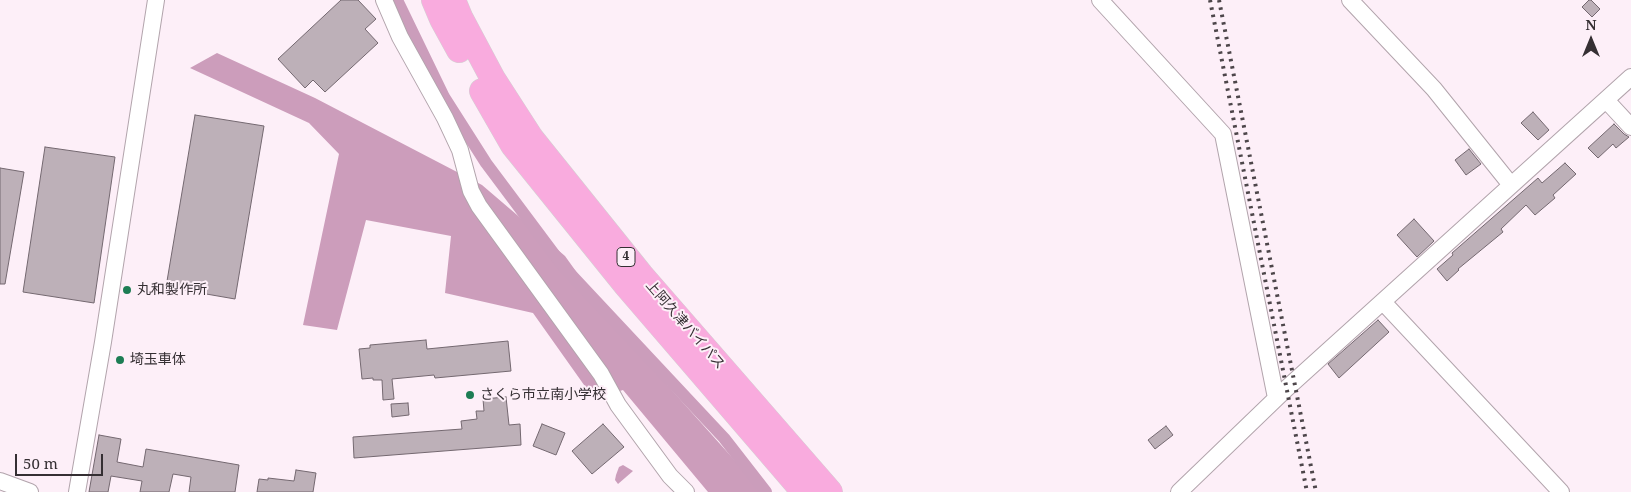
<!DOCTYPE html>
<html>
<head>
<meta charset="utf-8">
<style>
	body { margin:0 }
	#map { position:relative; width:1631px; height:492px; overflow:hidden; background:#fdeff8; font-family:"Noto Serif",serif }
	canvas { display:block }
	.north { position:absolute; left:1566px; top:15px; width:50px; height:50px; -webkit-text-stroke:4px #fdeff8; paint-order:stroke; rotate:0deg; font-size:14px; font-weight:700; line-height:20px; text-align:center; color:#352f33 }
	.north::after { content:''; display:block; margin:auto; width:18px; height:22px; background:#352f33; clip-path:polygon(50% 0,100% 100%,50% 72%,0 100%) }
	.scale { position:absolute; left:15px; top:454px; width:88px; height:22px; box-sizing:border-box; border:2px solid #352f33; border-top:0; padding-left:6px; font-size:15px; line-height:18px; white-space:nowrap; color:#352f33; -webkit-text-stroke:4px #fdeff8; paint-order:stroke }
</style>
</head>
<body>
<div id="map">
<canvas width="1631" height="492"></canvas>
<div class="north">N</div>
<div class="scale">50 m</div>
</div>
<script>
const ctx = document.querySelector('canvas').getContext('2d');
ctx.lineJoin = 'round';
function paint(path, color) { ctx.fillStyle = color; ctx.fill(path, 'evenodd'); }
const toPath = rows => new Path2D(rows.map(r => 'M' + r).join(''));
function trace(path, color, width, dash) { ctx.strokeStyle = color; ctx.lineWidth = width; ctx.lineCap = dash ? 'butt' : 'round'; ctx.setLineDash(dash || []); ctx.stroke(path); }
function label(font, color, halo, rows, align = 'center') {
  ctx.font = font + ' "Noto Serif","Noto Sans JP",serif'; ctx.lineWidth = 4; ctx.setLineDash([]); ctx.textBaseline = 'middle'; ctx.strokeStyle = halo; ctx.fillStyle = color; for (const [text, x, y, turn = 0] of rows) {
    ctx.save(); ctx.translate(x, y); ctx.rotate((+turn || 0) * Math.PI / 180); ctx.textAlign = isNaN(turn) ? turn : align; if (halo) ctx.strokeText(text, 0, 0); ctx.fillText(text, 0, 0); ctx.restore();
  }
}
paint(toPath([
	[217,53,315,98,482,185,565,256,618,330,763,492,708,492,623,390,594,399,533,313,445,293,451,236,366,220,337,330,303,325,339,154,309,123,190,68]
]), '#cc9dbb');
paint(toPath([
	[623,465,633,471,618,484,615,480,616,475,619,467]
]), '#cb9dbb');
trace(toPath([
	[397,0,444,97,486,163,563,266,724,438,766,492]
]), '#cb9dbb', 12);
const building = toPath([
	[341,0,358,0,376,19,365,29,378,43,325,92,313,80,305,88,278,59,341,0],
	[1589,0,1591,0,1600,9,1592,17,1582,7,1589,0],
	[1533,112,1549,130,1538,140,1521,123,1533,112],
	[195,115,264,126,235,299,166,287,195,115],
	[1614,124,1624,134,1629,137,1616,148,1613,144,1598,158,1588,148,1614,124],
	[45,147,115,157,94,303,23,292,45,147],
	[1469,149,1481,164,1466,175,1455,160,1469,149],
	[1565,163,1576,174,1553,195,1555,198,1535,215,1526,205,1501,229,1503,232,1458,269,1459,270,1447,281,1437,269,1453,255,1452,253,1538,178,1542,183,1565,163],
	[0,168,24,172,5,284,0,284,0,168],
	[1414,219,1434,241,1417,257,1397,235,1414,219],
	[1378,320,1389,332,1339,378,1328,364,1378,320],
	[426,340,427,349,508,341,511,371,435,378,434,375,392,379,394,399,383,400,382,380,373,380,373,378,362,379,359,349,370,348,370,345,426,340],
	[506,397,509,425,520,424,521,445,354,458,353,437,462,429,461,421,477,419,476,411,484,411,483,399,506,397],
	[408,403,409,415,392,417,391,404,408,403],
	[542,424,565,433,556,455,533,446,542,424],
	[603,424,624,447,592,474,572,451,603,424],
	[1166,426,1173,435,1155,449,1148,440,1166,426],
	[99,435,121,439,117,462,143,467,146,449,239,465,235,492,189,492,191,477,173,474,169,492,140,492,142,481,111,476,108,492,89,492,99,435],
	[296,470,316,473,313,492,257,492,259,479,268,480,268,478,294,481,296,470]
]);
paint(building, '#bdb0b8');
trace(building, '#746870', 1);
const minor = toPath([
	[384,0,400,37,445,118,460,150,471,191,479,206,601,374,618,405,670,476,686,492],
	[1100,0,1223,134,1276,398],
	[1350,0,1434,89,1511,185],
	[1606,100,1631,127],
	[1383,302,1561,492],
	[0,481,30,492],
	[77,492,103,342,156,0],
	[1179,492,1287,388,1631,77]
]);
const highway = toPath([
	[434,0,442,19,459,50],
	[453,0,460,17,493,79,531,138,641,275,830,492],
	[482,91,513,145,626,285,804,492]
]);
trace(minor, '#b2a4ac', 18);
trace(highway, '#d3d1d2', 26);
trace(minor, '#fff', 16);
trace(highway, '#f9abde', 25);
trace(toPath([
	[1210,0,1307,492],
	[1219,0,1316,492]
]), '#4d464a', 4, [2.5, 5]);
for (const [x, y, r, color] of [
	[127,290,5,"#1d7d54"],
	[120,360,5,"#1d7d54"],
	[470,395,5,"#1d7d54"]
]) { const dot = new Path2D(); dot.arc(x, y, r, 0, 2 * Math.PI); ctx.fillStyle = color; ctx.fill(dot); trace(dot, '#fdeff8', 2); }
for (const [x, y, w] of [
	[626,257,18]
]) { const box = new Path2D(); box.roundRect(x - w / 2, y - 9.5, w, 19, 4); ctx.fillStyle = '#fdeff8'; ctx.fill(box); trace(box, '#352f33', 1); }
label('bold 12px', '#352f33', null, [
	["4",626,257]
]);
label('14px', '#352f33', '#fdeff8', [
	["丸和製作所",137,290],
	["埼玉車体",130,360],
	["さくら市立南小学校",480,395]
], 'left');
label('14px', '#352f33', '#fdeff8', [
	["上阿久津バイパス",685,325,49]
]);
</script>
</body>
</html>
